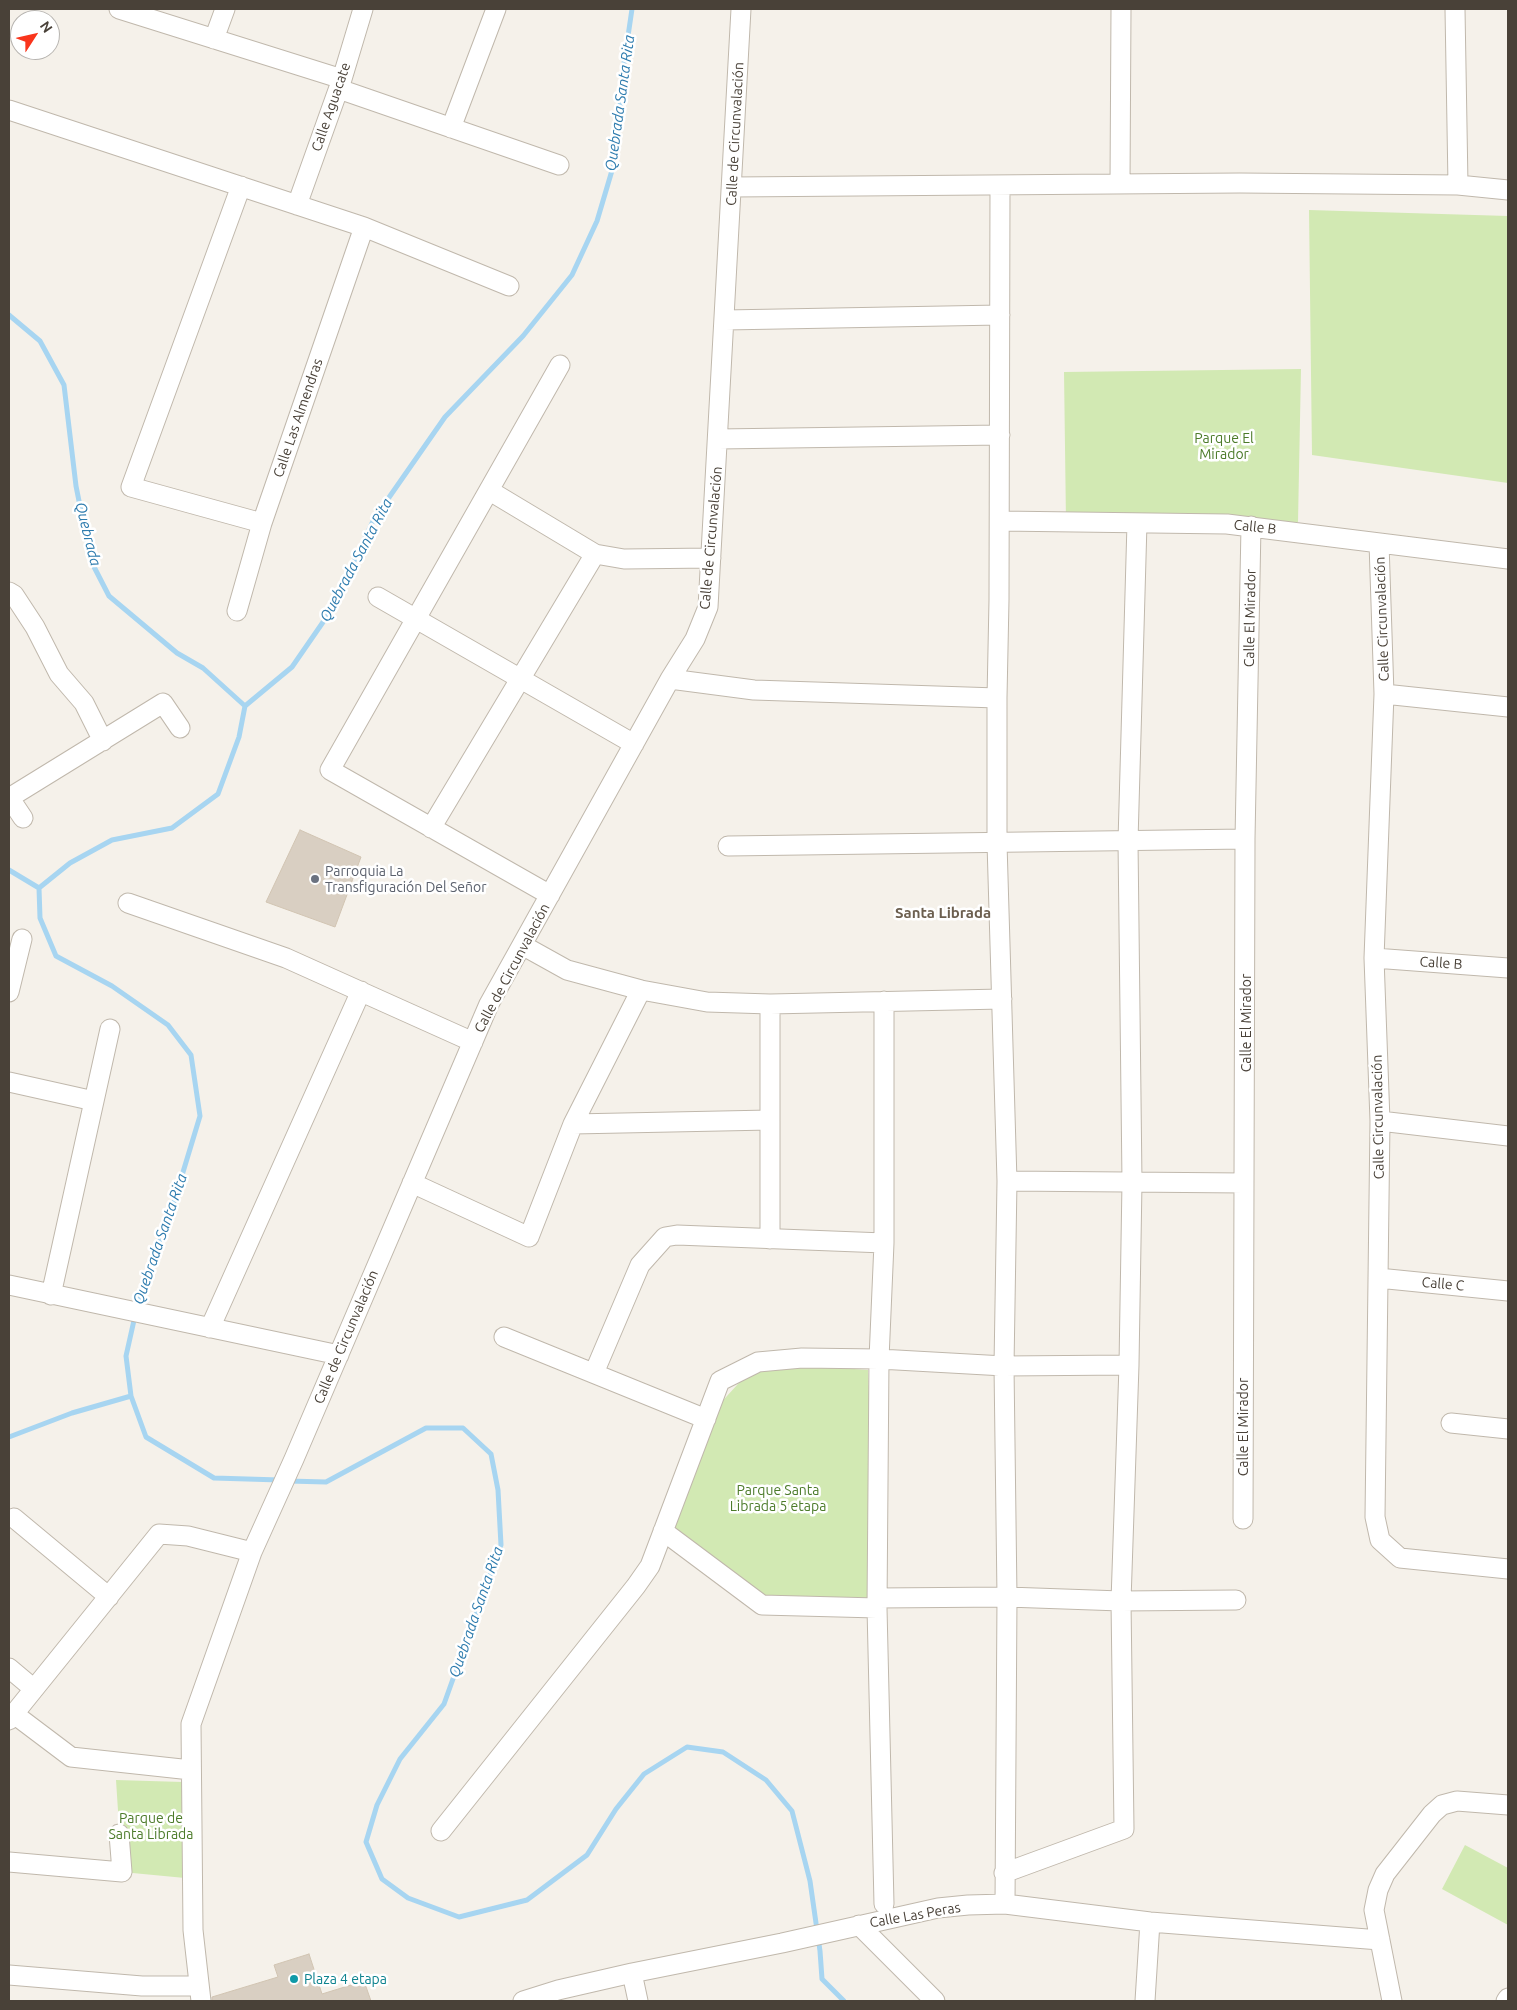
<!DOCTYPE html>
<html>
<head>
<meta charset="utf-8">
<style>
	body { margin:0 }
	#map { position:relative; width:1517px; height:2010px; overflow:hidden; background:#f5f1ea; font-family:Ubuntu,sans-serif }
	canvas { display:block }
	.frame { position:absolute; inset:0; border:10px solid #494138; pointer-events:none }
	.north { position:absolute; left:10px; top:10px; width:50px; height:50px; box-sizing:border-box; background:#fff; border:1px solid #b6b3af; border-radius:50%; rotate:55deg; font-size:14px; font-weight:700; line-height:20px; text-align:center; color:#494138 }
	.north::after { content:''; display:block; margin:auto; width:18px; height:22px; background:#f9351c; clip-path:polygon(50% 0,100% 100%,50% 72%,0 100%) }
</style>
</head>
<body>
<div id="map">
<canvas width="1517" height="2010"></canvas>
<div class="frame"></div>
<div class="north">N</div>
</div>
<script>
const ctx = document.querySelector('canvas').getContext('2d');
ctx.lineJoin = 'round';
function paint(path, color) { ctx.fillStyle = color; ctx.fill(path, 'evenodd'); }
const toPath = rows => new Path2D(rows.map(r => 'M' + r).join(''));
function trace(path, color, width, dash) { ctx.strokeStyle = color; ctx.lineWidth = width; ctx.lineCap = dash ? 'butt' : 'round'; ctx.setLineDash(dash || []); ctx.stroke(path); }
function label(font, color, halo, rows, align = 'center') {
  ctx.font = font + ' Ubuntu,sans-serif'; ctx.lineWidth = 5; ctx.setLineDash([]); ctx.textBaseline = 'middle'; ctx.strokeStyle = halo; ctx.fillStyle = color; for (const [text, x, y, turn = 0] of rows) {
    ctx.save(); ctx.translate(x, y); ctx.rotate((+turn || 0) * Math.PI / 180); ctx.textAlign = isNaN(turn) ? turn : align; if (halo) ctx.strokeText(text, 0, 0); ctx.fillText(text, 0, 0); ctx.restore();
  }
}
paint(toPath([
	[1309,210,1508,216,1508,483,1312,455],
	[1301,369,1298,522,1066,522,1064,372],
	[758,1362,868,1370,877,1598,762,1605,663,1531,706,1419],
	[116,1780,183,1782,185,1878,122,1872],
	[1465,1845,1508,1868,1508,1925,1442,1889]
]), '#d2e9b3');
trace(toPath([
	[9,315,40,341,64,385,76,486,91,561,109,596,177,653,203,668,245,706],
	[9,870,39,888],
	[9,1437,72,1413,131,1396],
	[280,1480,214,1478,146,1437,131,1396,126,1356,141,1289,170,1215,200,1116,191,1055,168,1025,112,986,56,956,40,918,39,888,70,863,112,840,172,828,218,794,239,737,245,706,292,667,330,612,374,519,445,417,523,336,572,275,597,221,616,157,623,70,632,9],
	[288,1481,326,1482,426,1428,463,1428,491,1454,498,1490,501,1545,444,1704,400,1759,377,1805,366,1842,382,1879,408,1898,459,1917,527,1900,587,1855,616,1809,644,1774,687,1747,723,1752,766,1780,792,1811,810,1881,820,1951,822,1979,844,2001]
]), '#a7d5f1', 5);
const building = toPath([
	[300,830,361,857,335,927,266,902,300,830],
	[309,1954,322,1994,364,1981,371,2001,212,2001,212,1997,278,1977,274,1965,309,1954]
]);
paint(building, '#d9cfc2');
trace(building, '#d1c4b2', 1);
const minor = toPath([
	[119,9,342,79],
	[1455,9,1458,185],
	[214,39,225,9],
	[339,89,559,165],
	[9,110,364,227,509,286],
	[451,128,496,9],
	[1120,184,1121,9],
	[241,186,131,487,262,523],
	[1000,186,999,600,997,698,997,843,1007,1181,1004,1366,1007,1597,1005,1904],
	[732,187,1240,183,1458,185,1508,190],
	[297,205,342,79,363,9],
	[725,320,1000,315],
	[718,439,1000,435],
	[490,491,595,554,624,559,711,558],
	[1000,521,1227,524,1508,559],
	[1379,543,1384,694,1374,958,1380,1121,1375,1517,1380,1540,1400,1558,1508,1569],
	[9,592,14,595,35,627,59,674,84,703,103,741],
	[378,597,634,744],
	[237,611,262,523,364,227],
	[670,679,754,690,997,698],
	[1384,694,1508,707],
	[9,797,23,818],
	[9,798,163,703,180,728],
	[431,828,595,554],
	[728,846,1245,839],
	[550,895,330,770,560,365],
	[128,903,286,958,473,1042],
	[522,945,567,970,641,990,707,1002,770,1004,1002,999],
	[1374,958,1508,968],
	[9,992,22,939],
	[770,1004,770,1239],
	[9,1082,94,1101],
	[1380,1121,1508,1136],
	[573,1124,770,1120],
	[1007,1181,1244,1183],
	[412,1183,529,1237,573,1124,641,990],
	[1378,1278,1508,1291],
	[9,1285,339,1355],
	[51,1295,110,1029],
	[210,1328,361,991],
	[504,1337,706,1419],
	[594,1373,640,1265,665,1237,677,1235,884,1243],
	[1451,1423,1508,1429],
	[14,1518,109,1597],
	[1243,1519,1245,839,1251,526],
	[663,1531,762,1605,877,1608],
	[877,1598,1007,1597,1121,1601,1236,1600],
	[9,1668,34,1689],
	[14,1714,71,1757,191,1770],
	[9,1720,159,1534,188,1536,252,1552],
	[441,1831,636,1586,650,1566,720,1381,758,1362,802,1358,879,1359,1004,1366,1129,1365],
	[9,1862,122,1872,119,1834],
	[1004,1873,1124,1829,1121,1601,1129,1365,1132,1182,1128,841,1137,523],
	[884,1904,877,1608,879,1359,884,1243,884,1001],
	[859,1925,935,2001],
	[632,1973,638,2001],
	[9,1975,142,1986,199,1986],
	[201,2001,193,1930,191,1724,252,1552,294,1459,489,1004,670,679,695,639,708,607,741,9],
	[523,2001,558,1990,632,1973,782,1943,938,1908,968,1905,1005,1904,1150,1922,1380,1940],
	[1145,2001,1150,1922],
	[1392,2001,1374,1910,1378,1890,1385,1874,1432,1814,1442,1805,1457,1801,1508,1805],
	[1506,2001,1508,1998]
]);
trace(minor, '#c0b8ac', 21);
trace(minor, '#fff', 19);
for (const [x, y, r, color] of [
	[315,879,5,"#6b7280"],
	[294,1979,5,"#0f9aa8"]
]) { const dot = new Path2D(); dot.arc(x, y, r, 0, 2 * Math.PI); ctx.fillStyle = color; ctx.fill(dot); trace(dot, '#fff', 2); }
label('14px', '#494138', '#fff', [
	["Calle Aguacate",331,107,-71],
	["Calle de Circunvalación",735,134,-87],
	["Calle Las Almendras",298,418,-71],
	["Calle B",1255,527,6],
	["Calle de Circunvalación",711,538,-85],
	["Calle El Mirador",1250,618,-89],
	["Calle Circunvalación",1382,619,-92],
	["Calle B",1441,963,4],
	["Calle de Circunvalación",512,968,-62],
	["Calle El Mirador",1246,1023,-90],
	["Calle Circunvalación",1378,1117,-91],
	["Calle C",1443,1284,5],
	["Calle de Circunvalación",346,1337,-67],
	["Calle El Mirador",1243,1427,-90],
	["Calle Las Peras",915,1915,-10]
]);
label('14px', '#4c7b2a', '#fff', [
	["Parque El",1224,438],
	["Mirador",1224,454],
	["Parque Santa",778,1490],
	["Librada 5 etapa",778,1506],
	["Parque de",151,1818],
	["Santa Librada",151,1834]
]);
label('14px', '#5b616d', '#fff', [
	["Parroquia La",325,871],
	["Transfiguración Del Señor",325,887]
], 'left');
label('14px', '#0d838f', '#fff', [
	["Plaza 4 etapa",304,1979]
], 'left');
label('italic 15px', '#2e7cae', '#fff', [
	["Quebrada Santa Rita",620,103,-82],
	["Quebrada",88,534,76],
	["Quebrada Santa Rita",356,560,-62],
	["Quebrada Santa Rita",160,1239,-71],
	["Quebrada Santa Rita",476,1612,-71]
]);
label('bold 15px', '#6c5f4f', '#fff', [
	["Santa Librada",943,913]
]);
</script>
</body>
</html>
